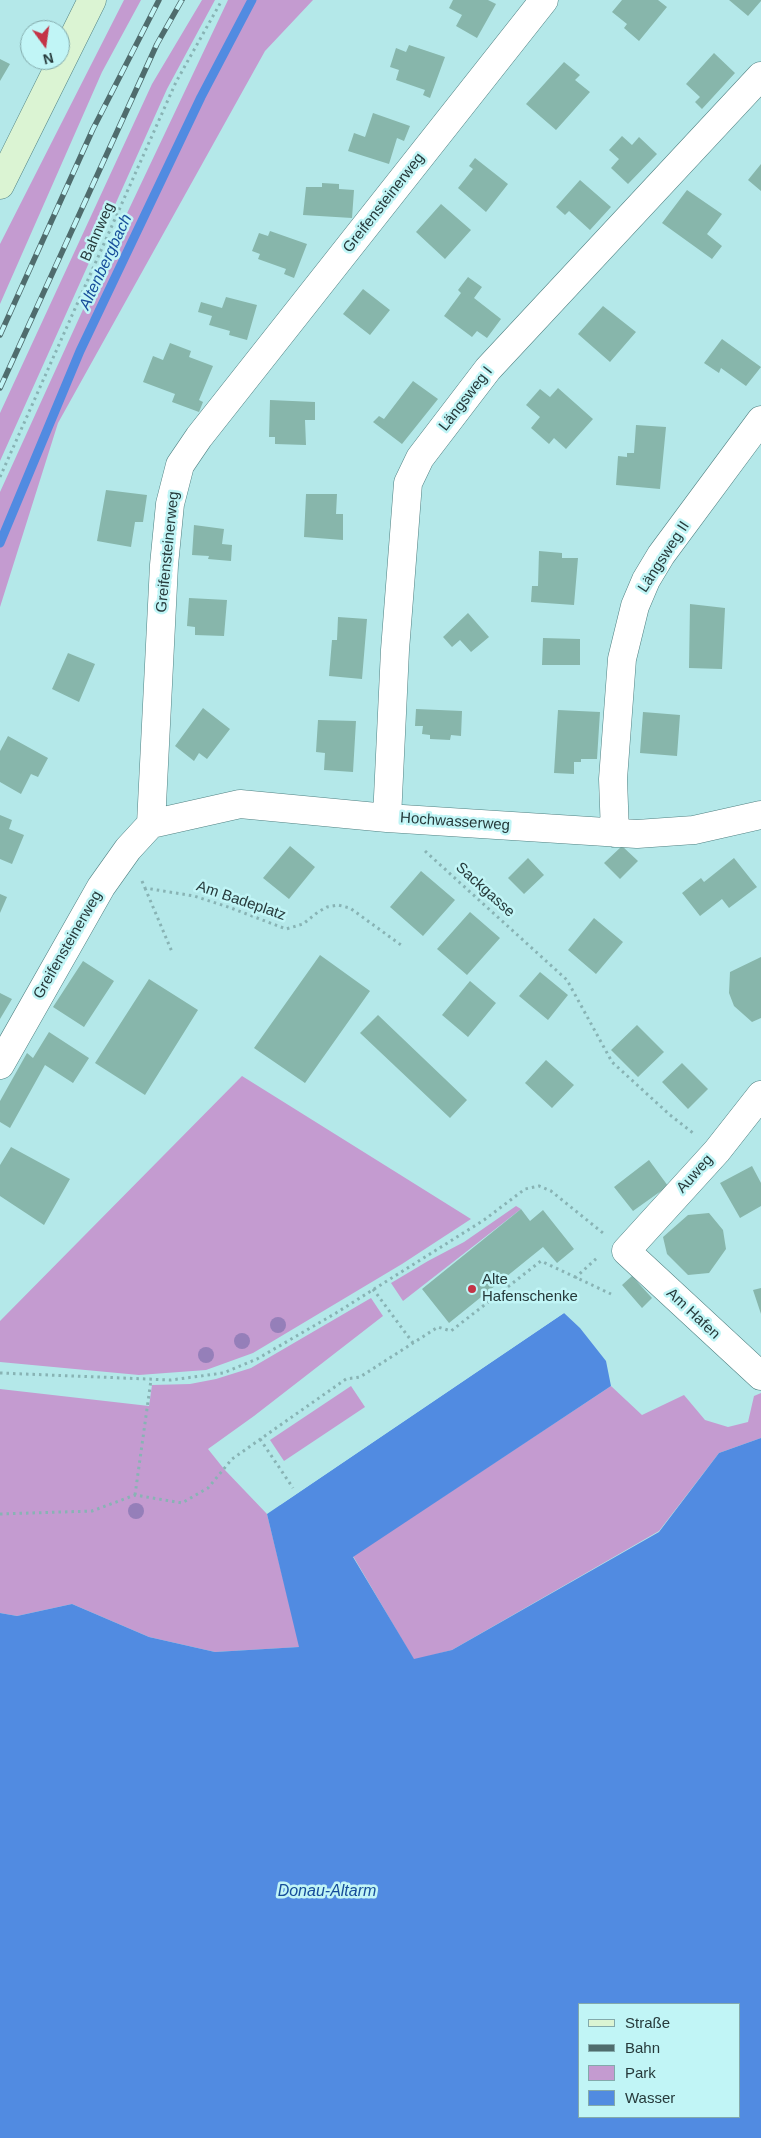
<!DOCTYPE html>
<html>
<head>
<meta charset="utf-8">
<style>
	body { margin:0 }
	#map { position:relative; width:761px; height:2138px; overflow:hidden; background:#b4e8e9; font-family:Arial,sans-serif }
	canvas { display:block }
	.legend { position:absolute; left:578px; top:2003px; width:162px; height:115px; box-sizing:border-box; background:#c1f5f6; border:1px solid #83aaab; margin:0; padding:6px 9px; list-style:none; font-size:15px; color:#263a3b }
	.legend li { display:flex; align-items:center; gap:10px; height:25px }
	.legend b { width:25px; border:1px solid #83aaab }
	.north { position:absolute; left:20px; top:20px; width:50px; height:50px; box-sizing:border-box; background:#c1f5f6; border:1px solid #83aaab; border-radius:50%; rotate:166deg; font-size:14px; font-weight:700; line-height:20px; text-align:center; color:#263a3b }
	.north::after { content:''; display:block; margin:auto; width:18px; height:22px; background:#c43447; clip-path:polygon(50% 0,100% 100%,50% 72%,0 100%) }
</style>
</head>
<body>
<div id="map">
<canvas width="761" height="2138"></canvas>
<ul class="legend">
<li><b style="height:6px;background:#dbf4d3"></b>Straße</li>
<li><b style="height:6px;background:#4f6c6d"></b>Bahn</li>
<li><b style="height:14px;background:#c49bd0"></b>Park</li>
<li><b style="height:14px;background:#518be1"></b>Wasser</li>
</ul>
<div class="north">N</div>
</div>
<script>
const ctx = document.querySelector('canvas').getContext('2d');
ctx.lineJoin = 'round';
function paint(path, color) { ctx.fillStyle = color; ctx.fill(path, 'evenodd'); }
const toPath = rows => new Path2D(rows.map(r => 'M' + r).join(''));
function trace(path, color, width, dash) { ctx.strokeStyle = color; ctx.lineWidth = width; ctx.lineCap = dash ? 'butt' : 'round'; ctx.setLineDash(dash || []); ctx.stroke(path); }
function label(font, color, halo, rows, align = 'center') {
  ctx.font = font + ' Arial,sans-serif'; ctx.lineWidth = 5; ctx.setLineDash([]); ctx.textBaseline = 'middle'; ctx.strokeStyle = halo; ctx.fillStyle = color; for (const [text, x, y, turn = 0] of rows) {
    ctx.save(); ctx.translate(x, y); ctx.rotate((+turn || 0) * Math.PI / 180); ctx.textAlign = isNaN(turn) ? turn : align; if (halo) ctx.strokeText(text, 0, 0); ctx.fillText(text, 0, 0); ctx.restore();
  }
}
paint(toPath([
	[124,0,141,0,102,72,0,304,0,244],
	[202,0,215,0,167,89,0,461,0,413,152,84],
	[228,0,313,0,265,51,58,423,0,607,0,492,121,226],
	[242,1076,471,1219,402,1264,253,1353,206,1370,139,1375,0,1362,0,1321],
	[516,1206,521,1209,403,1301,391,1283,428,1261,464,1242],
	[371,1298,383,1316,254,1416,208,1449,224,1469,267,1514,300,1647,215,1652,149,1637,72,1604,17,1616,0,1613,0,1389,149,1406,152,1385,190,1384,216,1379,251,1368],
	[351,1386,365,1407,284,1461,270,1440],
	[611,1386,642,1415,684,1395,705,1420,728,1427,748,1422,754,1396,761,1393,761,1438,719,1453,659,1531,452,1650,414,1660,353,1556]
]), '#c49bd0');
paint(toPath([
	[564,1313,580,1328,606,1361,611,1386,353,1557,414,1659,452,1650,659,1532,719,1453,761,1438,761,2138,0,2138,0,1613,17,1616,72,1604,149,1637,215,1652,299,1647,267,1514],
	[580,2004,740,2004,740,2117,580,2117]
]), '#518be1');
paint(toPath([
	[562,1311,564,1313,280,1505,279,1503]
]), '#b4e8e9');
trace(toPath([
	[0,543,80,351,201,97,252,0]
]), '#518be1', 9);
paint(toPath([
	[453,0,488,0,496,4,477,38,456,26,462,15,449,8],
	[622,0,658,0,667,7,639,41,624,28,627,24,612,12],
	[729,0,761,0,761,1,748,16],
	[409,45,445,57,430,98,423,95,425,90,396,80,399,70,390,67,396,48,406,52],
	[714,53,735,73,702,109,695,102,700,97,686,84],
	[0,59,10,64,0,81],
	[564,62,580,75,575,80,590,92,556,130,526,104],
	[373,113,410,126,404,141,397,138,389,164,348,151,354,133,365,137],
	[622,136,632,145,639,137,657,154,628,184,611,168,619,159,609,150],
	[475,158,508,184,486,212,458,188,473,169,469,166],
	[761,164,761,191,748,180],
	[580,180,611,207,590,230,569,211,565,215,556,207],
	[322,183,339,184,339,189,354,190,352,218,303,215,306,187,322,187],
	[687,190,722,214,707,234,722,246,712,259,662,223],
	[441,204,471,230,445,259,416,232],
	[270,231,307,244,294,278,284,274,286,269,258,259,260,254,252,251,259,233,268,236],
	[468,277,482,287,474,298,501,319,487,338,477,331,472,337,444,316,461,293,458,290],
	[363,289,390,310,370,335,343,314],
	[226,297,257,305,247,340,229,335,230,331,209,325,212,316,198,312,201,302,222,308],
	[603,306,636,332,610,362,578,334],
	[722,339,761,367,746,386,721,368,719,373,704,363],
	[170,343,191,351,189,357,213,366,199,400,203,402,199,412,172,402,175,394,143,382,153,356,163,360],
	[413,381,438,399,402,444,373,422,379,416,384,419],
	[558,388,593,419,566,449,554,438,549,444,531,428,540,417,526,405,540,389,550,397],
	[270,400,315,402,315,420,305,420,306,445,275,444,275,437,269,437],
	[636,425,666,427,660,489,616,485,618,456,627,457,627,453,634,453],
	[106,490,147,495,143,522,135,522,131,547,97,541],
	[306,494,337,494,336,514,343,514,343,540,304,537],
	[194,525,224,529,222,544,232,545,231,561,208,559,209,556,192,555],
	[539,551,562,553,562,558,578,558,574,605,531,602,532,586,538,586],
	[189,598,227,600,224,636,195,635,195,627,187,626],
	[690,604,725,608,722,669,689,668],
	[468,613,489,637,471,652,460,640,452,647,443,637],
	[338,617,367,619,362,679,329,676,332,640,337,640],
	[543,638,580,639,580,665,542,665],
	[68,653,95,664,79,702,52,689],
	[203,708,230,729,207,759,199,753,194,761,175,746],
	[416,709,462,711,461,736,451,735,450,740,430,739,430,735,422,734,423,726,415,726],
	[558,710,600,712,597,759,581,759,581,762,574,762,574,774,554,773],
	[643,712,680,715,677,756,640,753],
	[318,720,356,721,353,772,324,770,325,753,316,752],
	[8,736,48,758,38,777,31,774,21,794,0,782,0,751],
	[0,815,12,820,9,829,24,835,12,864,0,859],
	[290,846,315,867,289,899,263,878],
	[622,846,638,861,620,879,604,863],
	[528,858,544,875,524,894,508,878],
	[734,858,757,887,729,908,722,899,700,916,682,893,701,878,704,882],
	[421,871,455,900,423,936,390,907],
	[0,894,7,897,0,913],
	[470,912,500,938,467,975,437,949],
	[594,918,623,942,596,974,568,950],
	[320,955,370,991,305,1083,254,1048],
	[761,957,761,1018,752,1022,734,1006,729,993,730,972],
	[83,961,114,981,84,1027,53,1007],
	[540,972,568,995,548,1020,519,996],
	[149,979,198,1010,145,1095,95,1063],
	[470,981,496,1003,468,1037,442,1015],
	[0,993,12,999,0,1019],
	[378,1015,467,1100,450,1118,360,1033],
	[637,1025,664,1052,638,1077,611,1050],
	[49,1032,89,1058,73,1083,45,1065,10,1128,0,1122,0,1101,27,1053,33,1058],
	[546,1060,574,1085,552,1108,525,1083],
	[682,1063,708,1089,688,1109,662,1082],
	[11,1147,70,1179,44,1225,0,1196,0,1165],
	[649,1160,668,1186,633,1211,614,1187],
	[752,1166,761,1183,761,1206,740,1218,720,1183],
	[521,1209,530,1221,543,1210,574,1249,557,1263,543,1247,449,1323,422,1289],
	[709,1213,723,1230,726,1249,709,1273,688,1275,667,1254,663,1237,688,1215],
	[632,1276,652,1298,642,1308,622,1285],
	[761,1288,761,1314,753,1290]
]), '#87b6ab');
const street = toPath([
	[387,818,395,650,408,483,420,458,488,369,761,76],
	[151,824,240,804,387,818,637,834,694,830,761,815],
	[615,833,613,779,622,659,635,606,646,580,661,555,761,420],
	[0,1065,101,887,128,849,151,824,164,565,170,504,180,465,199,437,544,0],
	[761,1095,717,1151,626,1251,761,1376]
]);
const secondary = toPath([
	[0,185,92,0]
]);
trace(street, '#508182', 29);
trace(secondary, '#508182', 29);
trace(toPath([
	[0,477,176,82,222,0],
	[425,851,567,980,612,1062,670,1115,693,1133],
	[142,881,145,888,194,896,231,908,286,929,303,924,318,912,327,907,338,905,350,908,401,945],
	[145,888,172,952],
	[575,1278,598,1257],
	[373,1289,413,1343],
	[0,1373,171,1380,223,1373,257,1359,336,1313,484,1220,525,1189,539,1186,551,1191,603,1233],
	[260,1439,293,1488],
	[135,1495,151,1380],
	[0,1514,92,1511,135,1495,182,1503,208,1488,232,1459,346,1379,360,1377,438,1327,451,1331,541,1261,611,1294]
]), '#88b3b4', 3, [2.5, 4]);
trace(street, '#fff', 28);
trace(secondary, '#dbf4d3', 28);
const rail = toPath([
	[0,335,93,129,159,0],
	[0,388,157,44,182,0]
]);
trace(rail, '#4f6c6d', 5.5);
trace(rail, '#c1f5f6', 4, [11]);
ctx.fillStyle = '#957fb9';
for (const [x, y] of [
	[278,1325],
	[242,1341],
	[206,1355],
	[136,1511]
]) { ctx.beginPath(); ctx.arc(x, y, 8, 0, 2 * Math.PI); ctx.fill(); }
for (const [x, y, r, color] of [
	[472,1289,5,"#c43447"]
]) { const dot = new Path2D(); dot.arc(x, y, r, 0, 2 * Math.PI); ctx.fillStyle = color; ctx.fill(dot); trace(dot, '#c1f5f6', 2); }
label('15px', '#263a3b', '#c1f5f6', [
	["Greifensteinerweg",384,203,-52],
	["Bahnweg",98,232,-66],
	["Längsweg I",466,399,-52],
	["Greifensteinerweg",168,552,-84],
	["Längsweg II",664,557,-57],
	["Hochwasserweg",455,822,4],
	["Sackgasse",485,890,42],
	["Am Badeplatz",241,901,19],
	["Greifensteinerweg",68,945,-60],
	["Auweg",695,1174,-48],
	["Am Hafen",693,1314,43]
]);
label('15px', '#263a3b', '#c1f5f6', [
	["Alte",482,1280],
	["Hafenschenke",482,1297]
], 'left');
label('italic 16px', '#164d9a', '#c1f5f6', [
	["Altenbergbach",106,262,-65],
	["Donau-Altarm",327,1892]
]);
</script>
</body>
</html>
